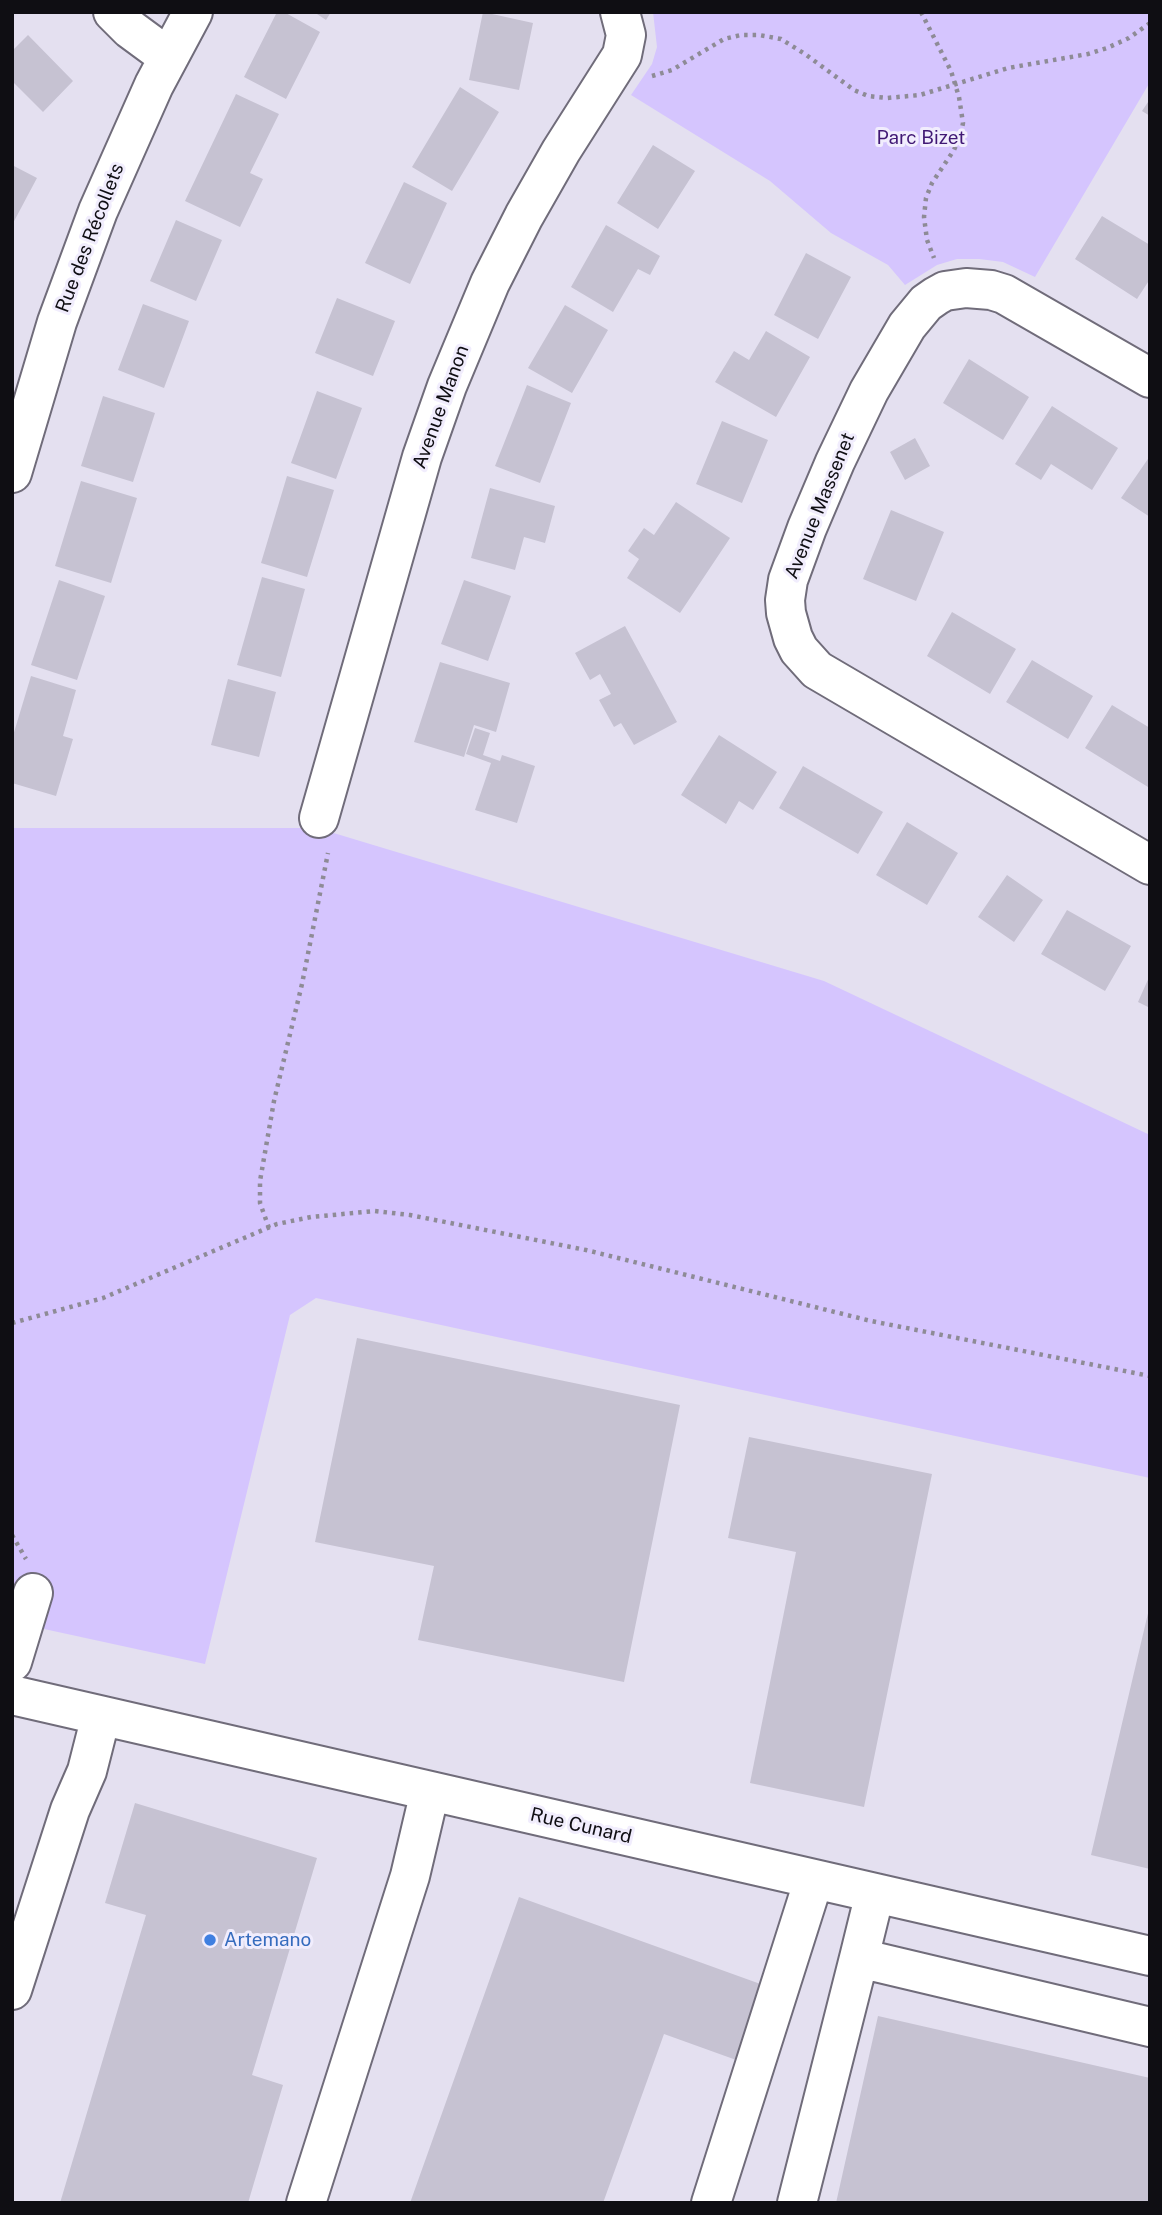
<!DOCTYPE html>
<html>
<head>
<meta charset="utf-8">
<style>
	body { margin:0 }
	#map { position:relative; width:1162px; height:2215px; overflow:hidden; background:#e4e0f0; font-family:"Public Sans",sans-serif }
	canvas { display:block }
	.frame { position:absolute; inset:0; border:14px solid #0f0e13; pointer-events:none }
</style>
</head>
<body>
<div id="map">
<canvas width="1162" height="2215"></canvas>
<div class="frame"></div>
</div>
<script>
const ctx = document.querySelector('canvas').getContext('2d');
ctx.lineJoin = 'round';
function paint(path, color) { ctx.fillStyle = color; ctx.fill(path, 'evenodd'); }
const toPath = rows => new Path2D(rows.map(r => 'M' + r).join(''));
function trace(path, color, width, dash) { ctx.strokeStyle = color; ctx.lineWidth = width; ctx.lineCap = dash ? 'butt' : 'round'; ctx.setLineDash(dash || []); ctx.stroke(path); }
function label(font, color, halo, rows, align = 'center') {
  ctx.font = font + ' "Public Sans",sans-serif'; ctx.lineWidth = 6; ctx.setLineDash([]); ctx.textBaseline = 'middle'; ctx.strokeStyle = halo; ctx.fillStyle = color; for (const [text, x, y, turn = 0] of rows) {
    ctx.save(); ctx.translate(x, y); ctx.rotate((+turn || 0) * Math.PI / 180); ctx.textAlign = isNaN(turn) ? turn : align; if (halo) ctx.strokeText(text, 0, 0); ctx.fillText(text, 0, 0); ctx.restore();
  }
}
paint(toPath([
	[653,12,1150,12,1150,82,1035,277,1003,262,979,259,957,259,937,265,905,285,888,265,831,233,770,181,631,95,652,64,657,47],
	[12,828,317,828,824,981,1150,1135,1150,1478,316,1298,290,1315,205,1664,12,1622]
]), '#d5c5fe');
paint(toPath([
	[277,12,284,12,320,32,286,99,244,77],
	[314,12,331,12,326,20],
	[483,12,533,23,519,90,469,80],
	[28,35,73,81,43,112,12,81,12,51],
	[460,87,499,112,452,191,412,167],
	[236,94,279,114,250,173,263,179,240,227,185,201],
	[1150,99,1150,116,1142,111],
	[653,145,695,171,658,229,617,203],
	[12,165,37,178,12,225],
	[404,182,447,203,410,284,365,263],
	[1102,216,1150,245,1150,279,1137,299,1075,259],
	[176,220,222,240,196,301,150,281],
	[606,225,660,256,650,275,638,269,613,312,571,287],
	[806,253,851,277,818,339,774,315],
	[337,298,395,321,373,376,315,353],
	[143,304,189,321,164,388,118,370],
	[565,305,608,330,572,393,528,368],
	[766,331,810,357,776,417,715,382,734,351,749,360],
	[969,359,1029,397,1003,440,943,403],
	[527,385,571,403,540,483,495,466],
	[317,391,362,408,336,479,291,463],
	[103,396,155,413,133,482,81,466],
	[1052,406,1118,448,1092,490,1051,464,1041,480,1015,464],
	[722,421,768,440,742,503,696,484],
	[915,438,930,466,905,480,890,452],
	[1150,456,1150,517,1121,498],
	[287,476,334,490,307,577,261,563],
	[81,481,137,498,111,583,55,566],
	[490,488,555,506,545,543,524,537,515,570,471,558],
	[676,502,730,538,680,613,627,578,639,559,628,551,644,528,654,535],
	[891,510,944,532,916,601,863,579],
	[262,577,305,589,281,677,237,665],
	[59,580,105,596,77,680,31,665],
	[464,580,511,596,488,661,441,644],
	[952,612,1016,649,990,694,927,656],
	[625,626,677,722,634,745,621,723,614,727,599,700,611,694,600,674,590,680,575,653],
	[1032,660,1093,696,1068,739,1006,702],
	[440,662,510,683,496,732,474,725,464,757,414,742],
	[31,676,76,690,63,736,73,739,56,796,12,783,12,739],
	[228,679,276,692,259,757,211,745],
	[1112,705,1150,728,1150,784,1148,787,1085,748],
	[475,728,490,733,483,755,500,761,502,755,535,766,517,823,475,810,491,763,466,754],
	[719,735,777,772,753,810,739,801,726,824,681,795],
	[803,766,883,812,858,854,779,808],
	[907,822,958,853,927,905,876,875],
	[1007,875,1043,900,1014,942,978,917],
	[1067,910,1131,946,1105,991,1041,954],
	[1150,975,1150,1008,1138,1002],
	[357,1338,680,1405,624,1682,418,1640,434,1566,315,1542],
	[749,1437,932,1474,864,1807,750,1783,796,1552,728,1538],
	[1149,1609,1150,1609,1150,1869,1091,1855],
	[135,1803,317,1858,252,2075,283,2085,248,2203,60,2203,146,1915,105,1903],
	[519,1897,766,1986,739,2061,664,2034,603,2203,410,2203],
	[878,2016,1150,2078,1150,2203,836,2203]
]), '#c6c2d2');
const minor = toPath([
	[113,12,130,29,168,57],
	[1150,378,1004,294,991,290,966,288,945,291,936,296,926,303,907,326,869,391,835,462,807,528,788,580,785,600,786,613,793,638,799,650,817,670,1150,865],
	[12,473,57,322,98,211,154,85,193,12],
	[319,818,422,457,447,386,490,283,524,216,561,151,622,55,626,35,620,12],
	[12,1662,33,1593],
	[12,1695,1150,1956],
	[875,1893,859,1958,1150,2027],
	[12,1990,70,1810,87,1771,101,1716],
	[306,2203,410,1876,430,1791],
	[711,2203,814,1879],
	[797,2203,859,1958]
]);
trace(minor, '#706c7a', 42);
trace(toPath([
	[921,12,951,71,959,97,963,123,961,134,954,150,932,183,926,198,924,217,927,240,934,258],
	[652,76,672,70,724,39,741,35,759,35,781,39,805,54,854,90,868,96,887,98,920,95,1008,68,1088,54,1107,48,1129,38,1150,23],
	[269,1228,260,1203,260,1181,274,1101,302,984,328,853],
	[12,1323,103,1298,277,1224,311,1217,375,1211,410,1215,586,1250,871,1321,1150,1376],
	[12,1535,26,1559]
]), '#8e8b96', 4.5, [3.5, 5]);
trace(minor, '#fff', 38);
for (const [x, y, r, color] of [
	[210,1940,7,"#3f7fe0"]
]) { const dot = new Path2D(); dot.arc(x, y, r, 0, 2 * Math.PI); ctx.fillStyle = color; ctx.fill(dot); trace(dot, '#f1edfd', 2.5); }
label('19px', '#401874', '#f1edfd', [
	["Parc Bizet",921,138]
]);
label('19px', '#0f0e13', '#f1edfd', [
	["Rue des Récollets",90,238,-69],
	["Avenue Manon",441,407,-70],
	["Avenue Massenet",820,506,-68],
	["Rue Cunard",581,1826,13]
]);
label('19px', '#366cbe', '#f1edfd', [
	["Artemano",224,1940]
], 'left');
</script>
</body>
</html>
